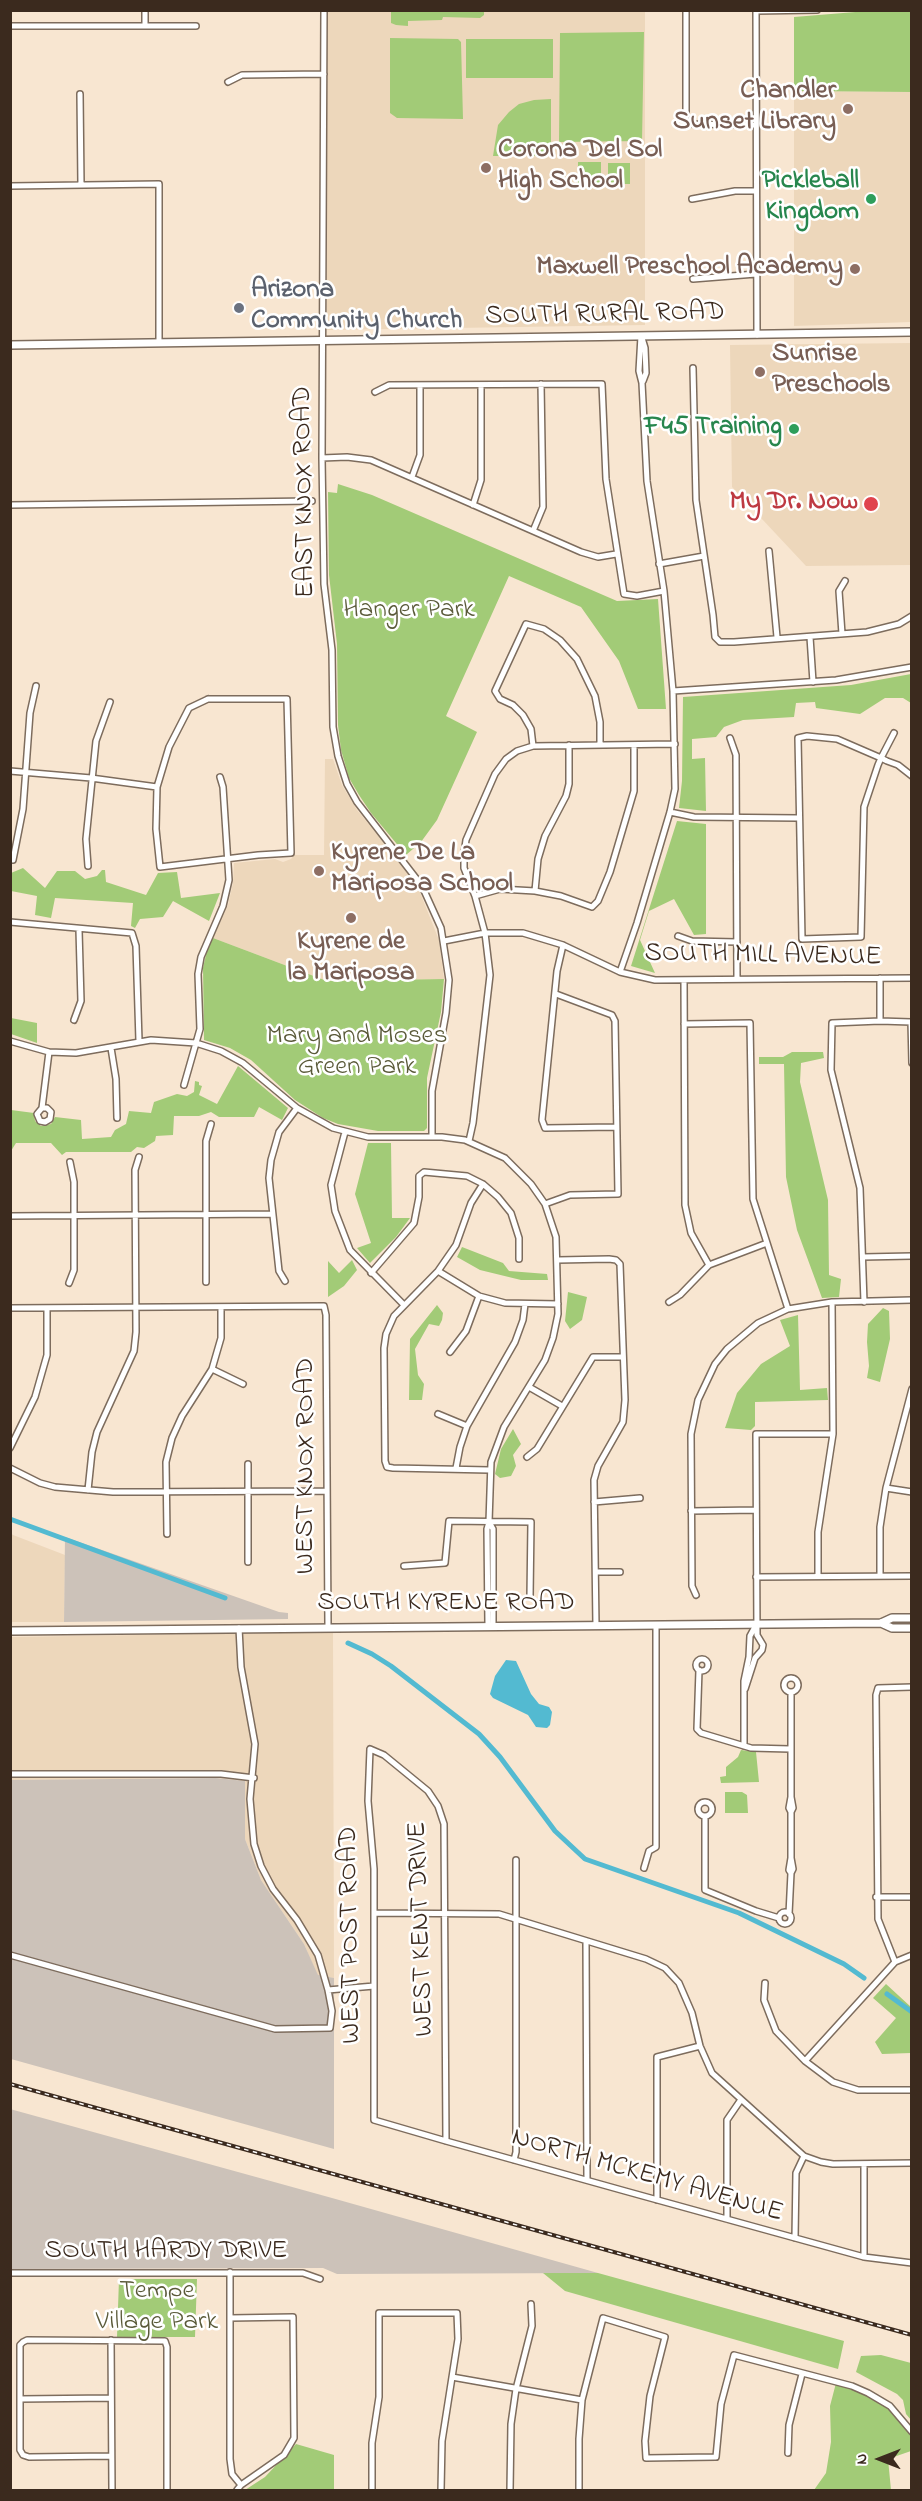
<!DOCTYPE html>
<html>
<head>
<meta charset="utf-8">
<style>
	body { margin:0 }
	#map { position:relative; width:922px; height:2501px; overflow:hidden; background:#f8e6d1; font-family:"Indie Flower",sans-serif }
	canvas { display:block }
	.frame { position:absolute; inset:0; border:12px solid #3b2a1e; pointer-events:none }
	.north { position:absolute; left:850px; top:2429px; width:60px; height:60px; -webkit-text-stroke:4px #fff; paint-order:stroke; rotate:270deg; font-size:16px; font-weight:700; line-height:24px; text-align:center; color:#3b2a1e }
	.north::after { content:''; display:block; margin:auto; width:21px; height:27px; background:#3b2a1e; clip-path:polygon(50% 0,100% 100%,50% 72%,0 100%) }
</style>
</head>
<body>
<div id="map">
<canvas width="922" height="2501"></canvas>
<div class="frame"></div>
<div class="north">N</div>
</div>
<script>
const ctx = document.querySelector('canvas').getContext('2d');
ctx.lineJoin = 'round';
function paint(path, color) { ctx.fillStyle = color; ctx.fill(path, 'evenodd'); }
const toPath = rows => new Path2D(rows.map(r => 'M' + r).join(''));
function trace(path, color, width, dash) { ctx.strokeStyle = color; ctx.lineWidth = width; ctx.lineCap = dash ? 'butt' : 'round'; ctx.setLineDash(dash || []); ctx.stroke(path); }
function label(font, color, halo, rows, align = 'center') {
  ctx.font = font + ' "Indie Flower",sans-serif'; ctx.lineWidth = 5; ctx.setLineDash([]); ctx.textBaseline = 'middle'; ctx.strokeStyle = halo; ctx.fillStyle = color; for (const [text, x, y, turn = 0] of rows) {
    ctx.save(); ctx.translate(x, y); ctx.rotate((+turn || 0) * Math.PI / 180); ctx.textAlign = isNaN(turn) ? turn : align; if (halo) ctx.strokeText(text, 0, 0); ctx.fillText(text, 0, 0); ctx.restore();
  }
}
paint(toPath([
	[327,11,645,11,645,325,327,330],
	[794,91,911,92,911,322,794,326],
	[911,343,911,565,806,566,732,487,730,345],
	[325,759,333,759,342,785,357,810,393,853,419,890,439,940,444,979,327,981,213,938,228,905,233,883,234,863,275,859,283,862,291,859,294,855,324,855],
	[10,1532,13,1535,65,1555,64,1622,11,1622],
	[333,1632,334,1978,318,1976,304,1944,261,1880,245,1839,245,1781,216,1778,11,1780,10,1637]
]), '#edd7bb');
paint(toPath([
	[65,1537,279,1612,288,1613,288,1619,64,1622],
	[216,1778,245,1781,245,1839,261,1880,304,1944,318,1975,334,1978,334,2149,11,2059,10,1780],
	[10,2109,332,2198,598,2273,337,2274,323,2268,11,2269]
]), '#ccc2b9');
paint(toPath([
	[880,10,911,11,911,92,794,91,794,17],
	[391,11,484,10,484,15,480,18,443,17,442,20,408,21,408,26,396,25,391,23],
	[644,32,642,141,559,142,560,33],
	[390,38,458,39,461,42,463,119,397,118,390,113],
	[466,39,553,39,553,78,466,78],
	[551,99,551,152,548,156,493,156,498,125,509,112,519,104,534,100],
	[578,162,601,162,601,184,578,184],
	[608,163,630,163,630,184,608,184],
	[338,484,372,495,617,601,658,599,666,709,638,709,619,661,581,607,509,576,446,716,477,732,437,820,421,842,406,855,371,813,359,795,349,778,341,750,338,725,337,644,329,575,328,492,337,493],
	[911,674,911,703,903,698,885,698,860,714,816,708,815,702,796,703,794,717,743,720,724,727,716,737,692,739,692,759,705,758,706,811,679,808,682,781,683,697,851,685],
	[677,821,706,824,706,934,694,935,674,899,649,911,640,940,655,973,631,966],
	[23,868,45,888,57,871,75,871,85,879,97,876,102,870,105,870,106,882,146,895,158,873,177,872,181,898,220,893,209,921,173,901,163,917,140,919,135,928,131,926,133,903,55,898,51,918,35,915,37,896,11,891,11,873],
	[213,938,327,981,444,979,441,1012,427,1078,427,1128,424,1131,378,1131,338,1124,323,1118,295,1100,251,1060,230,1048,204,1040,203,968,207,950],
	[11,1018,37,1023,37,1043,11,1034],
	[792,1052,823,1052,824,1058,801,1063,800,1082,828,1200,829,1275,841,1279,839,1297,822,1298,797,1230,786,1177,784,1064,759,1064,759,1057,783,1057],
	[238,1066,288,1108,282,1120,259,1107,254,1117,219,1117,211,1112,199,1116,174,1116,173,1135,156,1136,155,1141,144,1148,137,1147,131,1152,66,1152,62,1155,51,1143,16,1143,11,1151,11,1110,34,1113,35,1121,41,1126,51,1124,55,1117,81,1120,82,1139,111,1137,115,1130,126,1124,129,1111,151,1113,154,1102,177,1094,187,1096,194,1092,195,1081,199,1082,199,1085,202,1086,199,1095,217,1104],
	[368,1143,391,1143,392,1218,410,1218,396,1237,370,1263,357,1248,371,1243,355,1194],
	[462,1247,503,1263,509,1271,547,1274,548,1280,521,1280,480,1270,457,1257],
	[352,1260,357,1270,344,1286,328,1297,328,1261,339,1273],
	[568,1292,587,1297,582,1320,570,1329,565,1321],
	[437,1305,443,1313,442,1320,439,1326,429,1324,415,1349,418,1375,424,1384,422,1400,409,1400,410,1339],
	[883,1308,889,1311,890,1339,880,1382,867,1378,869,1366,867,1342,868,1324],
	[798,1315,800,1390,827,1388,828,1400,755,1402,755,1426,751,1430,725,1428,737,1393,761,1364,790,1346,780,1320],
	[513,1429,521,1444,513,1455,516,1466,511,1476,500,1478,495,1474,501,1449],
	[741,1750,756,1752,759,1782,721,1783,720,1777,726,1776,726,1767,738,1757],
	[725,1792,742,1792,747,1795,748,1813,725,1813],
	[886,1984,911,2007,911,2053,882,2054,875,2042,896,2018,873,1998],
	[543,2273,598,2273,844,2341,838,2369,565,2291],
	[119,2279,197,2279,195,2337,117,2337],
	[881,2355,911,2363,911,2420,906,2414,903,2400,897,2394,856,2372,861,2356],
	[836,2383,852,2386,890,2406,911,2432,911,2451,888,2459,891,2490,814,2490,826,2473,831,2442,830,2406],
	[296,2444,334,2455,334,2490,245,2490,265,2477]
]), '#a2cb77');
paint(toPath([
	[506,1660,516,1661,531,1694,539,1704,549,1707,552,1712,550,1725,547,1728,536,1727,528,1715,493,1698,490,1694,495,1676]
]), '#53bad1');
trace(toPath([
	[10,1519,225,1598],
	[348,1643,372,1654,391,1666,479,1734,500,1757,555,1831,585,1859,739,1913,844,1964,864,1978],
	[887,1994,912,2012]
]), '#53bad1', 5);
const minor = toPath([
	[324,10,322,458,324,584,332,650,333,727,338,756,347,784,357,802,422,886,441,928,449,980,446,1013,432,1091,432,1137],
	[686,10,686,124,755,125],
	[756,10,757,335],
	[756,11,817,10],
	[145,25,145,10],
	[10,26,196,26],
	[228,82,242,75,324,74],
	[80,94,81,185],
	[10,186,159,184,159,343],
	[692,199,735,191,756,191],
	[693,279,756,274],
	[642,338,645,348,646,373,643,381],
	[693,368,696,500,713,615,715,637,720,642,734,642,867,632,899,624,912,616],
	[375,392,389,385,602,384,606,479,624,594,637,596,664,591],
	[322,458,347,457,371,460,581,552,598,557,616,554],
	[412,477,420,455,420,385],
	[10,505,312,501],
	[473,505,481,480,481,385],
	[533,531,543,507,541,384],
	[769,551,777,637],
	[659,564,704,556],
	[842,634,839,591,845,581],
	[810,637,813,682],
	[673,691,836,680,912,667],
	[208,699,287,699,291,853,258,855,160,867,156,829,157,787,169,747,189,708,208,699],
	[894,733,881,758,878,765,864,807,861,937,802,939,798,738,807,736,837,739,881,758,887,761,898,765,912,776],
	[730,738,736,755,737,979],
	[533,746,531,729,523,715,513,705,500,699,495,691,526,624,544,629,560,640,577,659,595,696,600,722,600,744],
	[10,771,91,778,157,787],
	[670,812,694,817,798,818],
	[13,860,23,809,30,713,36,686],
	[88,866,86,839,96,741,110,702],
	[535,891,538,859,545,836,566,796,569,784,569,745],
	[475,896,500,889,535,891,561,896,592,907,598,901,610,872,634,791,634,745],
	[10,922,132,933,136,946,139,1041],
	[678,936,692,941,737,942],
	[444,941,485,933,523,933,563,945,620,972,655,980,912,978],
	[563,945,557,971,542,1120,545,1128,616,1127],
	[620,972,637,923,670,812,675,789,673,691,664,591,647,481,642,383,639,371,641,336],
	[684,980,685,1205,691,1233,709,1265],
	[74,1020,81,1001,79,930],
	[880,1021,880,978],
	[684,1024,750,1023,753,1199,788,1309],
	[10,1041,49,1052,76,1053,151,1040,196,1043,221,1051,243,1063,297,1108,333,1128,368,1137,442,1137,465,1140,505,1158,531,1184,545,1204,556,1237,558,1314,553,1338,545,1360,504,1427,491,1462,489,1522,487,1529,488,1625],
	[111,1048,116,1079,117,1118],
	[184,1085,200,1029,198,974,201,957,223,906,229,880,223,787,220,777],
	[42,1108,47,1108,51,1112,50,1119,45,1122,40,1121,37,1114,42,1108,49,1052],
	[345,1132,331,1185,335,1211,350,1250,404,1305],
	[469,1141,473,1123,490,975,485,933,475,896,464,868,464,854,466,840,495,774,506,759,517,751,533,746,675,744],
	[483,1184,471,1203,456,1245,438,1271,394,1316,386,1334,384,1348,385,1461,387,1467,393,1468,489,1470],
	[545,1204,570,1195,618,1194,615,1021,612,1015,556,994],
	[10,1216,272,1214],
	[863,1257,912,1256],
	[558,1260,609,1259,616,1260,620,1264,625,1400,623,1422,598,1466,594,1480,596,1626],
	[438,1271,479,1296,505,1303,558,1304],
	[371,1273,414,1223,419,1197,419,1176,424,1172,467,1176,483,1184,498,1197,511,1213,519,1238,519,1259],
	[285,1281,279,1271,269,1178,271,1160,279,1132,297,1108],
	[206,1282,206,1141,211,1124],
	[69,1283,74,1270,74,1182,70,1162],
	[669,1302,680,1295,709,1265,767,1243],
	[864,1302,860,1188,831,1070,832,1023,880,1021,911,1022,912,1063],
	[10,1308,324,1306,326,1315,328,1626],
	[450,1352,466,1331,479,1296],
	[212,1369,243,1384],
	[529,1387,562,1406],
	[438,1414,467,1426],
	[10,1448,35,1397,47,1355,47,1308],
	[527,1457,537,1449,593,1357,623,1357],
	[248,1464,248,1562],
	[10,1468,40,1483,55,1487,113,1492,326,1491],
	[456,1468,460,1447,467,1426,515,1342,523,1320,525,1304],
	[886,1488,912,1492],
	[88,1490,92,1452,97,1432,134,1351,136,1332,135,1170,139,1157],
	[594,1502,640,1498],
	[691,1511,756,1510],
	[489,1522,493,1529,493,1625],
	[167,1534,166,1462,172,1438,182,1416,212,1369,221,1338,221,1307],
	[404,1566,445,1563,449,1521,531,1522,530,1597],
	[596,1572,620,1572],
	[818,1576,818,1532,833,1434,832,1302],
	[880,1576,880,1527,886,1488,912,1389],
	[756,1577,912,1576],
	[696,1595,692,1586,691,1434,698,1400,715,1364,727,1349,758,1323,788,1309,832,1302,912,1300],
	'696 1665a6 6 0 1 1 12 0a6 6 0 1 1-12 0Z',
	[699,1670,697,1729,701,1733,751,1748,790,1749],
	'784 1685a7 7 0 1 1 14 0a7 7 0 1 1-14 0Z',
	[745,1689,755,1658,762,1650,763,1645,757,1635,756,1434,833,1434],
	[791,1692,791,1797,793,1808,791,1812,791,1858,789,1870,791,1873],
	[744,1746,744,1681,749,1657,750,1636,756,1625],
	[10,1774,221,1774,254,1778],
	[791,1797,789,1808,791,1812],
	'698 1809a7 7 0 1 1 14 0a7 7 0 1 1-14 0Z',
	[705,1816,705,1890,756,1911,779,1918],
	[644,1868,649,1851,656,1847,656,1625],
	[876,1897,912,1897],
	'779 1918a6 6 0 1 1 12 0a6 6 0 1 1-12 0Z',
	[374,1913,499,1914,646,1959,665,1968,679,1983,692,2013,700,2046,712,2073,804,2156,821,2162,833,2164,912,2163],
	[789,1914,791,1873,793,1869,791,1858],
	[586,1941,587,2180],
	[10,1955,275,2029,330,2028,332,2011,328,1990,318,1955,297,1920,273,1889,261,1866,254,1844,250,1799,255,1744,241,1667,239,1628],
	[895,1962,878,1919,876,1695,878,1688,912,1687],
	[765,1983,764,2000,776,2031,805,2061,833,2082,858,2090,912,2090],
	[328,1990,374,1986],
	[805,2061,895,1962,912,1955],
	[446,2141,444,1824,438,1806,428,1791,384,1755,370,1749,368,1801,374,1869,374,2120,446,2141,625,2191,864,2257,912,2263],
	[514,2160,516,2152,516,1860],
	[864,2164,864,2257],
	[657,2200,657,2057,700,2046],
	[727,2219,727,2120,740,2101],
	[795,2238,796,2173,804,2156],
	[230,2272,230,2459,232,2474,241,2485,237,2490],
	[10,2273,303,2273,320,2279],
	[230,2318,293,2317,294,2438,284,2455,241,2485],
	[111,2340,112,2490],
	[452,2377,582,2400],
	[20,2399,111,2398],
	[788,2453,789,2425,802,2374],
	[111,2456,29,2457,23,2455,20,2450,20,2345,23,2342,27,2340,165,2341,167,2347,167,2490],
	[372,2490,372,2443,379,2397,379,2313,457,2313,458,2339,442,2441,441,2490],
	[510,2490,511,2424,516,2389,532,2326,531,2304],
	[579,2490,579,2439,582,2400,603,2318,665,2337,650,2396,645,2441,646,2458,716,2457,721,2404,734,2355,852,2386,868,2393,890,2406,912,2432]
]);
const major = toPath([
	[10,345,912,332],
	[881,1623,892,1628,912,1628],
	[10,1631,881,1623,892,1618,912,1618]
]);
trace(minor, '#7d6c5d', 8);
trace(major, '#7d6c5d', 10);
trace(minor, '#fff', 5);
trace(major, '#fff', 7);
const rail = toPath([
	[10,2084,912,2335]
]);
trace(rail, '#3b2a1e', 4);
trace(rail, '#fff', 1.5, [4.5]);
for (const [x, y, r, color] of [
	[848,109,6,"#8d6e63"],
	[486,168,6,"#8d6e63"],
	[871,199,6,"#2e9e5b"],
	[855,269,6,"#8d6e63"],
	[239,308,6,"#6b7280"],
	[760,372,6,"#8d6e63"],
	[794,429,6,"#2e9e5b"],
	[871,504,8,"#e0444e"],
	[319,871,6,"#8d6e63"],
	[351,918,6,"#8d6e63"]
]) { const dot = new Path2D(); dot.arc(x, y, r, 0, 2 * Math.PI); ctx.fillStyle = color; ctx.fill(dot); trace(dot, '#fff', 2); }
label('bold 27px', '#785e54', '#fff', [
	["Chandler",836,93,"right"],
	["Sunset Library",836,124,"right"],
	["Corona Del Sol",498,152],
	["High School",498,183],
	["Maxwell Preschool Academy",843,269,"right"],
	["Sunrise",772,356],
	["Preschools",772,387],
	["Kyrene De La",331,855],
	["Mariposa School",331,886],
	["Kyrene de",351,944,"center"],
	["la Mariposa",351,975,"center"]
], 'left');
label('bold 27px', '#27864d', '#fff', [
	["Pickleball",859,183],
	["Kingdom",859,214],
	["F45 Training",782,429]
], 'right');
label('bold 27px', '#5b616d', '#fff', [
	["Arizona",251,292],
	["Community Church",251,323]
], 'left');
label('27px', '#3b2a1e', '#fff', [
	["SOUTH RURAL ROAD",605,316,-1],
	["EAST KNOX ROAD",306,492,-91],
	["SOUTH MILL AVENUE",763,957,1],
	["WEST KNOX ROAD",308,1466,-90],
	["SOUTH KYRENE ROAD",446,1605],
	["WEST KENT DRIVE",423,1929,-92],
	["WEST POST ROAD",352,1935,-91],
	["NORTH MCKEMY AVENUE",647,2177,16],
	["SOUTH HARDY DRIVE",166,2253]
]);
label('bold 27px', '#be3a42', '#fff', [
	["My Dr. Now",858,504]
], 'right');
label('27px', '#5a5a39', '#fff', [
	["Hanger Park",409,612],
	["Mary and Moses",357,1038],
	["Green Park",357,1069],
	["Tempe",157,2293],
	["Village Park",157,2324]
]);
</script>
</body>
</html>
